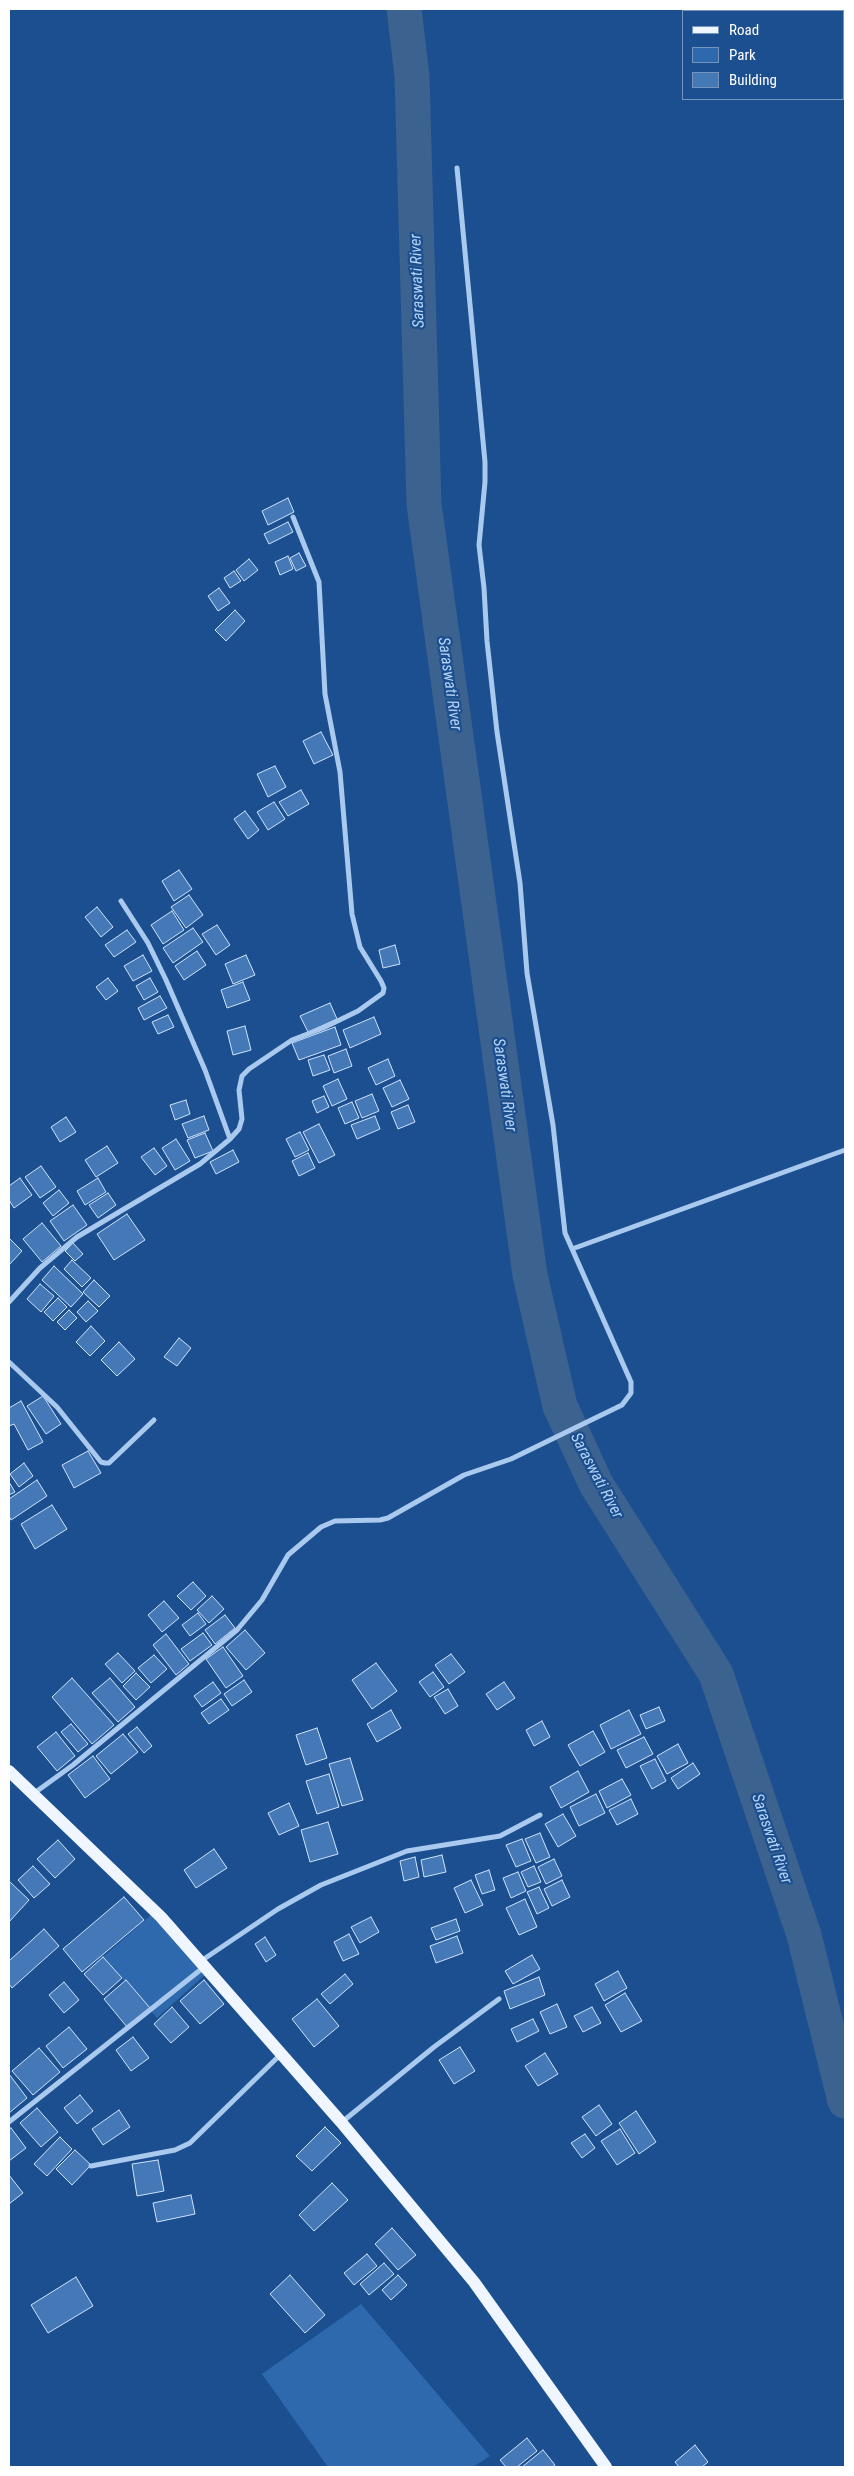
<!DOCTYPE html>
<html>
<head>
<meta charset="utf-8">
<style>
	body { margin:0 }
	#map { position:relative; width:854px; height:2476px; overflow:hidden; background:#1b4f8f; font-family:"Roboto Condensed",sans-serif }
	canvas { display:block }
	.frame { position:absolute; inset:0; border:10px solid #fff; pointer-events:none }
	.legend { position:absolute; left:682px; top:10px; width:162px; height:90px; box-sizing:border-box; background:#1b4f8f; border:1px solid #7695bc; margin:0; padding:6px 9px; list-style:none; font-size:15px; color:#fff }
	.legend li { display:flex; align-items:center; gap:10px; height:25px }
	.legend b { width:25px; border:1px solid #7695bc }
</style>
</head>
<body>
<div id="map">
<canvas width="854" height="2476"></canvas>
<div class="frame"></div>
<ul class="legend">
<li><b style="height:6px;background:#f0f6ff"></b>Road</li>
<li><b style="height:14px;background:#2e69ad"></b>Park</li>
<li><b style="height:14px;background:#4478b7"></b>Building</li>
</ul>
</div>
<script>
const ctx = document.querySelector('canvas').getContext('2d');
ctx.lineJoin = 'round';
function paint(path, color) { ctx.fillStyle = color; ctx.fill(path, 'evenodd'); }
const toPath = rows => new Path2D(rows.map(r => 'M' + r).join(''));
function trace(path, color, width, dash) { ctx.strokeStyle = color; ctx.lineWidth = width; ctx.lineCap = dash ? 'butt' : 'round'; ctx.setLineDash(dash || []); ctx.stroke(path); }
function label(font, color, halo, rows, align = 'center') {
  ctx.font = font + ' "Roboto Condensed",sans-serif'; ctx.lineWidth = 4.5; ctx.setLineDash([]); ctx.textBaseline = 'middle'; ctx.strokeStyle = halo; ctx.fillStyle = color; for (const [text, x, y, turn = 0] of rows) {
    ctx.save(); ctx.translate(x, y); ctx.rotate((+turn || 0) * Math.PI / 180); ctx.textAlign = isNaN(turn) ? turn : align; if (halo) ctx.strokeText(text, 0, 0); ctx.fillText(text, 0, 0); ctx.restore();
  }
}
paint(toPath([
	[152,1914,207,1973,157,2018,103,1957],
	[361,2304,490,2456,473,2467,328,2467,262,2374]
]), '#2e69ad');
trace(toPath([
	[404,9,412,76,424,504,530,1275,560,1406,596,1484,716,1674,804,1935,845,2101]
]), '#3c6290', 35);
const building = toPath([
	[288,498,294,512,268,525,262,511,288,498],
	[288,522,293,532,269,544,264,534,288,522],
	[299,553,306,566,296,571,290,558,299,553],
	[288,556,293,569,280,575,275,562,288,556],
	[249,559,258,570,244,581,236,570,249,559],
	[234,571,241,581,230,588,224,578,234,571],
	[219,588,230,603,218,611,208,596,219,588],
	[235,610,245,621,226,641,215,630,235,610],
	[321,732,333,755,314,764,303,741,321,732],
	[275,766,286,787,268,797,257,774,275,766],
	[301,790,309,804,288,816,279,802,301,790],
	[274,802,285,819,268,830,257,812,274,802],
	[245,811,259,830,248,839,234,819,245,811],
	[179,870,192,889,174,901,162,881,179,870],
	[189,895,203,915,186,928,171,907,189,895],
	[97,907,113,927,101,937,85,917,97,907],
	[172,911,184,930,163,944,151,925,172,911],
	[217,925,230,945,216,955,202,934,217,925],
	[193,928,203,942,173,963,163,948,193,928],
	[127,930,136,942,114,957,105,945,127,930],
	[395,945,400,964,383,968,379,950,395,945],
	[197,951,206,965,184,980,175,966,197,951],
	[143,955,152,971,133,981,124,966,143,955],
	[246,955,255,975,233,984,225,964,246,955],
	[108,978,118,991,106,1000,96,987,108,978],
	[150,978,158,992,144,1000,136,986,150,978],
	[243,982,250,1000,227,1008,221,990,243,982],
	[160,996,167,1008,144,1020,138,1008,160,996],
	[330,1003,337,1019,308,1032,300,1016,330,1003],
	[168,1015,174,1027,158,1034,152,1022,168,1015],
	[374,1017,381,1034,350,1048,343,1030,374,1017],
	[245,1026,251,1050,233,1055,227,1031,245,1026],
	[335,1027,341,1045,299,1060,292,1043,335,1027],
	[346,1049,352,1066,334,1073,328,1056,346,1049],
	[324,1055,330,1070,313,1076,308,1060,324,1055],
	[388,1059,395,1076,376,1085,368,1068,388,1059],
	[338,1079,347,1099,332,1106,323,1086,338,1079],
	[400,1080,409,1099,392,1107,383,1088,400,1080],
	[372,1094,379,1111,362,1118,355,1101,372,1094],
	[324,1096,329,1107,317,1113,312,1101,324,1096],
	[186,1100,190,1114,175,1120,170,1105,186,1100],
	[352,1102,359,1118,345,1124,338,1108,352,1102],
	[408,1105,415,1122,398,1129,391,1112,408,1105],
	[204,1116,209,1130,188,1138,182,1124,204,1116],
	[375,1116,380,1129,357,1139,351,1125,375,1116],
	[66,1117,76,1132,60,1142,51,1127,66,1117],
	[319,1124,335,1155,319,1163,303,1132,319,1124],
	[300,1132,309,1150,295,1157,286,1139,300,1132],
	[205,1133,213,1151,195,1158,187,1140,205,1133],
	[176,1139,190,1161,175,1170,162,1148,176,1139],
	[107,1146,118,1163,96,1177,85,1160,107,1146],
	[154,1148,167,1166,155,1175,141,1157,154,1148],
	[233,1150,239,1162,216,1174,210,1162,233,1150],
	[308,1153,315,1168,299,1176,292,1161,308,1153],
	[41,1166,56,1187,40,1198,25,1177,41,1166],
	[20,1178,32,1195,14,1208,9,1200,9,1186,20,1178],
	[98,1178,106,1192,85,1205,77,1191,98,1178],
	[59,1190,69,1203,53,1216,43,1203,59,1190],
	[108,1193,116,1205,98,1218,89,1205,108,1193],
	[73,1205,87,1225,64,1241,50,1221,73,1205],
	[127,1214,145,1240,114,1260,97,1234,127,1214],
	[42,1223,61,1246,42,1262,23,1239,42,1223],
	[9,1238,22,1251,9,1265,9,1238],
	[73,1243,83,1254,75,1261,65,1251,73,1243],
	[72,1260,91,1278,82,1287,64,1269,72,1260],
	[54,1266,83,1294,71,1307,42,1280,54,1266],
	[94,1280,110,1296,99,1307,83,1292,94,1280],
	[40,1284,54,1296,41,1312,27,1299,40,1284],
	[58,1298,67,1307,53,1321,44,1312,58,1298],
	[88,1301,98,1311,86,1322,77,1312,88,1301],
	[69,1310,77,1318,65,1330,57,1322,69,1310],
	[91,1326,105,1341,90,1356,76,1342,91,1326],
	[179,1338,191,1348,177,1366,164,1357,179,1338],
	[119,1342,135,1359,117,1376,101,1360,119,1342],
	[43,1396,61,1424,46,1434,27,1406,43,1396],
	[21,1401,43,1442,28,1450,14,1424,9,1426,9,1408,21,1401],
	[88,1451,101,1473,74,1488,62,1465,88,1451],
	[24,1463,33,1476,19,1487,10,1474,24,1463],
	[37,1480,47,1496,11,1520,9,1516,9,1499,37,1480],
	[9,1482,15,1492,9,1495,9,1482],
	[52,1505,67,1529,35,1549,21,1524,52,1505],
	[193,1582,206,1596,191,1610,177,1596,193,1582],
	[212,1596,224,1609,209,1623,197,1610,212,1596],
	[164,1601,179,1618,162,1632,148,1615,164,1601],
	[198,1613,206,1624,190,1636,182,1625,198,1613],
	[225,1615,235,1628,215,1644,205,1630,225,1615],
	[245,1630,265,1653,246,1670,226,1647,245,1630],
	[203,1633,212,1645,190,1661,181,1649,203,1633],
	[166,1634,189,1664,176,1675,153,1645,166,1634],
	[223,1647,243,1676,226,1688,206,1659,223,1647],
	[118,1653,135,1671,122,1683,105,1664,118,1653],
	[451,1654,465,1672,449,1684,435,1665,451,1654],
	[154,1655,167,1669,151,1683,138,1668,154,1655],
	[376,1663,397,1691,372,1709,352,1680,376,1663],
	[433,1672,444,1687,430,1697,419,1682,433,1672],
	[136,1673,150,1687,136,1700,123,1686,136,1673],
	[72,1678,114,1725,92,1744,52,1697,72,1678],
	[110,1678,135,1707,118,1722,92,1693,110,1678],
	[244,1680,252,1692,232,1706,224,1694,244,1680],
	[213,1682,221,1693,202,1707,194,1696,213,1682],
	[504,1682,515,1698,497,1710,486,1694,504,1682],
	[448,1689,458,1706,445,1714,434,1697,448,1689],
	[221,1699,229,1710,209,1724,201,1713,221,1699],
	[659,1707,665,1721,646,1729,640,1715,659,1707],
	[391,1710,401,1728,377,1742,367,1724,391,1710],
	[629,1710,641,1734,611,1749,600,1725,629,1710],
	[542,1721,550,1737,534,1746,526,1730,542,1721],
	[71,1724,88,1744,78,1752,61,1732,71,1724],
	[137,1727,152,1746,144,1753,128,1734,137,1727],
	[317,1728,327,1758,306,1765,296,1735,317,1728],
	[593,1731,605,1752,580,1766,568,1745,593,1731],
	[56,1732,75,1756,57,1771,37,1747,56,1732],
	[123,1734,138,1752,111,1774,96,1756,123,1734],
	[644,1737,653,1754,626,1768,617,1750,644,1737],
	[678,1744,688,1763,667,1774,657,1756,678,1744],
	[93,1756,110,1779,85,1798,68,1775,93,1756],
	[350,1758,363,1800,342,1806,329,1764,350,1758],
	[655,1759,666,1781,652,1789,640,1766,655,1759],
	[693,1763,700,1774,678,1789,671,1778,693,1763],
	[578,1771,589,1792,561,1808,550,1787,578,1771],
	[329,1774,339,1807,317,1814,306,1781,329,1774],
	[622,1779,631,1795,607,1808,599,1791,622,1779],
	[596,1794,605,1813,579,1826,570,1807,596,1794],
	[631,1799,638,1814,617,1825,609,1810,631,1799],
	[289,1803,299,1826,279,1835,268,1813,289,1803],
	[563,1814,576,1836,558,1847,545,1824,563,1814],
	[328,1822,338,1854,310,1862,301,1830,328,1822],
	[540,1833,550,1857,536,1863,525,1839,540,1833],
	[522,1839,531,1861,516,1867,506,1845,522,1839],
	[58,1840,75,1859,55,1878,37,1859,58,1840],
	[214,1849,227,1868,196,1888,184,1870,214,1849],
	[442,1855,446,1872,424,1877,421,1860,442,1855],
	[415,1857,419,1877,404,1881,400,1861,415,1857],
	[554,1859,562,1876,546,1884,538,1867,554,1859],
	[33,1866,50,1884,34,1898,18,1880,33,1866],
	[534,1866,541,1882,528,1887,521,1872,534,1866],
	[489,1870,495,1890,482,1894,475,1875,489,1870],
	[518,1872,526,1891,511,1898,503,1878,518,1872],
	[471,1880,483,1905,465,1913,454,1888,471,1880],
	[562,1880,570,1897,552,1906,544,1889,562,1880],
	[9,1881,29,1900,9,1922,9,1881],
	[539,1887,549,1908,537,1914,527,1892,539,1887],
	[124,1897,144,1920,82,1972,63,1949,124,1897],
	[525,1899,537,1927,519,1935,506,1908,525,1899],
	[371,1917,379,1932,360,1943,351,1927,371,1917],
	[456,1919,460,1931,436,1940,431,1928,456,1919],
	[44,1929,59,1946,12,1988,9,1984,9,1961,44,1929],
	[349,1934,359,1954,343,1961,334,1942,349,1934],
	[457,1936,463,1953,436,1963,430,1946,457,1936],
	[265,1937,276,1955,266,1962,255,1944,265,1937],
	[532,1955,540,1969,513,1984,505,1971,532,1955],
	[103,1957,122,1978,103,1995,84,1974,103,1957],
	[618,1971,627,1988,604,2001,595,1984,618,1971],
	[345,1974,353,1984,330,2004,321,1994,345,1974],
	[539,1977,545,1995,510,2009,504,1991,539,1977],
	[126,1980,150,2008,127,2027,104,1999,126,1980],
	[204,1980,224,2004,200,2024,180,2001,204,1980],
	[64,1982,79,2000,64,2013,49,1995,64,1982],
	[625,1993,642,2021,621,2032,605,2005,625,1993],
	[317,1999,339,2026,314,2047,292,2019,317,1999],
	[557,2004,567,2027,550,2034,540,2012,557,2004],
	[172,2007,189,2027,171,2043,154,2024,172,2007],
	[592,2007,601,2023,583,2032,574,2016,592,2007],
	[533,2019,539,2031,517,2042,511,2029,533,2019],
	[69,2027,87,2049,63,2068,46,2046,69,2027],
	[133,2037,149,2058,131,2071,116,2050,133,2037],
	[460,2047,475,2071,454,2084,439,2060,460,2047],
	[39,2048,60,2072,33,2095,12,2071,39,2048],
	[545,2053,558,2074,538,2086,525,2066,545,2053],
	[9,2074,27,2098,9,2113,9,2074],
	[80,2095,93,2111,77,2124,64,2108,80,2095],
	[599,2105,612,2124,596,2136,582,2117,599,2105],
	[37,2108,58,2132,41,2147,20,2123,37,2108],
	[119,2110,130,2127,103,2145,92,2129,119,2110],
	[636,2111,656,2142,639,2154,619,2123,636,2111],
	[325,2127,341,2143,312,2171,296,2156,325,2127],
	[11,2128,26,2148,9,2161,9,2129,11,2128],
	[620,2129,635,2153,617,2165,601,2141,620,2129],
	[585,2134,595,2148,582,2158,571,2143,585,2134],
	[60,2137,72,2149,47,2176,34,2164,60,2137],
	[75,2150,91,2165,72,2185,56,2169,75,2150],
	[158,2160,164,2191,137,2196,132,2164,158,2160],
	[9,2175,23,2193,9,2204,9,2175],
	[332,2183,348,2200,314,2231,299,2215,332,2183],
	[191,2195,195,2214,157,2222,153,2203,191,2195],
	[392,2228,416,2255,398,2270,375,2244,392,2228],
	[367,2254,377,2266,354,2285,344,2273,367,2254],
	[384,2263,394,2274,369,2295,360,2284,384,2263],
	[290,2275,325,2315,305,2333,270,2294,290,2275],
	[398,2275,407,2285,391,2300,382,2290,398,2275],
	[76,2277,93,2306,48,2333,31,2305,76,2277],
	[527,2438,537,2451,517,2467,506,2467,500,2460,527,2438],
	[695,2445,708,2462,702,2467,679,2467,675,2462,695,2445],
	[543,2450,555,2465,552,2467,522,2467,543,2450]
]);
paint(building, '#4478b7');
trace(building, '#cfe3fa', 1);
trace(toPath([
	[121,901,148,943,166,980,205,1070,230,1139],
	[572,1249,845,1150],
	[9,1302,40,1268,77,1237,200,1164,230,1139,239,1129,242,1119,239,1090,242,1076,249,1069,292,1040,323,1028,358,1011,383,993,384,988,381,981,360,947,352,914,340,772,325,694,319,582,293,517],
	[9,1362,57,1407,101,1462,105,1463,109,1463,154,1420],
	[33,1794,73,1765,237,1630,262,1600,288,1555,321,1527,335,1521,380,1520,388,1518,464,1475,511,1459,622,1405,631,1393,631,1382,565,1233,553,1125,527,973,520,883,497,732,487,641,484,588,479,545,485,482,485,462,457,168],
	[201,1961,278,1909,321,1885,407,1851,500,1836,540,1815],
	[9,2122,204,1967],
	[342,2122,434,2047,499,1999],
	[91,2166,175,2150,190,2143,281,2054]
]), '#a9c9ee', 5);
trace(toPath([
	[9,1771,161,1917,341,2122,474,2282,606,2467]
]), '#f0f6ff', 12);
label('italic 16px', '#b5d3f5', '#1b4f8f', [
	["Saraswati River",418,281,-92],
	["Saraswati River",449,684,82],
	["Saraswati River",504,1085,82],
	["Saraswati River",596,1476,62],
	["Saraswati River",771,1839,71]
]);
</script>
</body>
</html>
